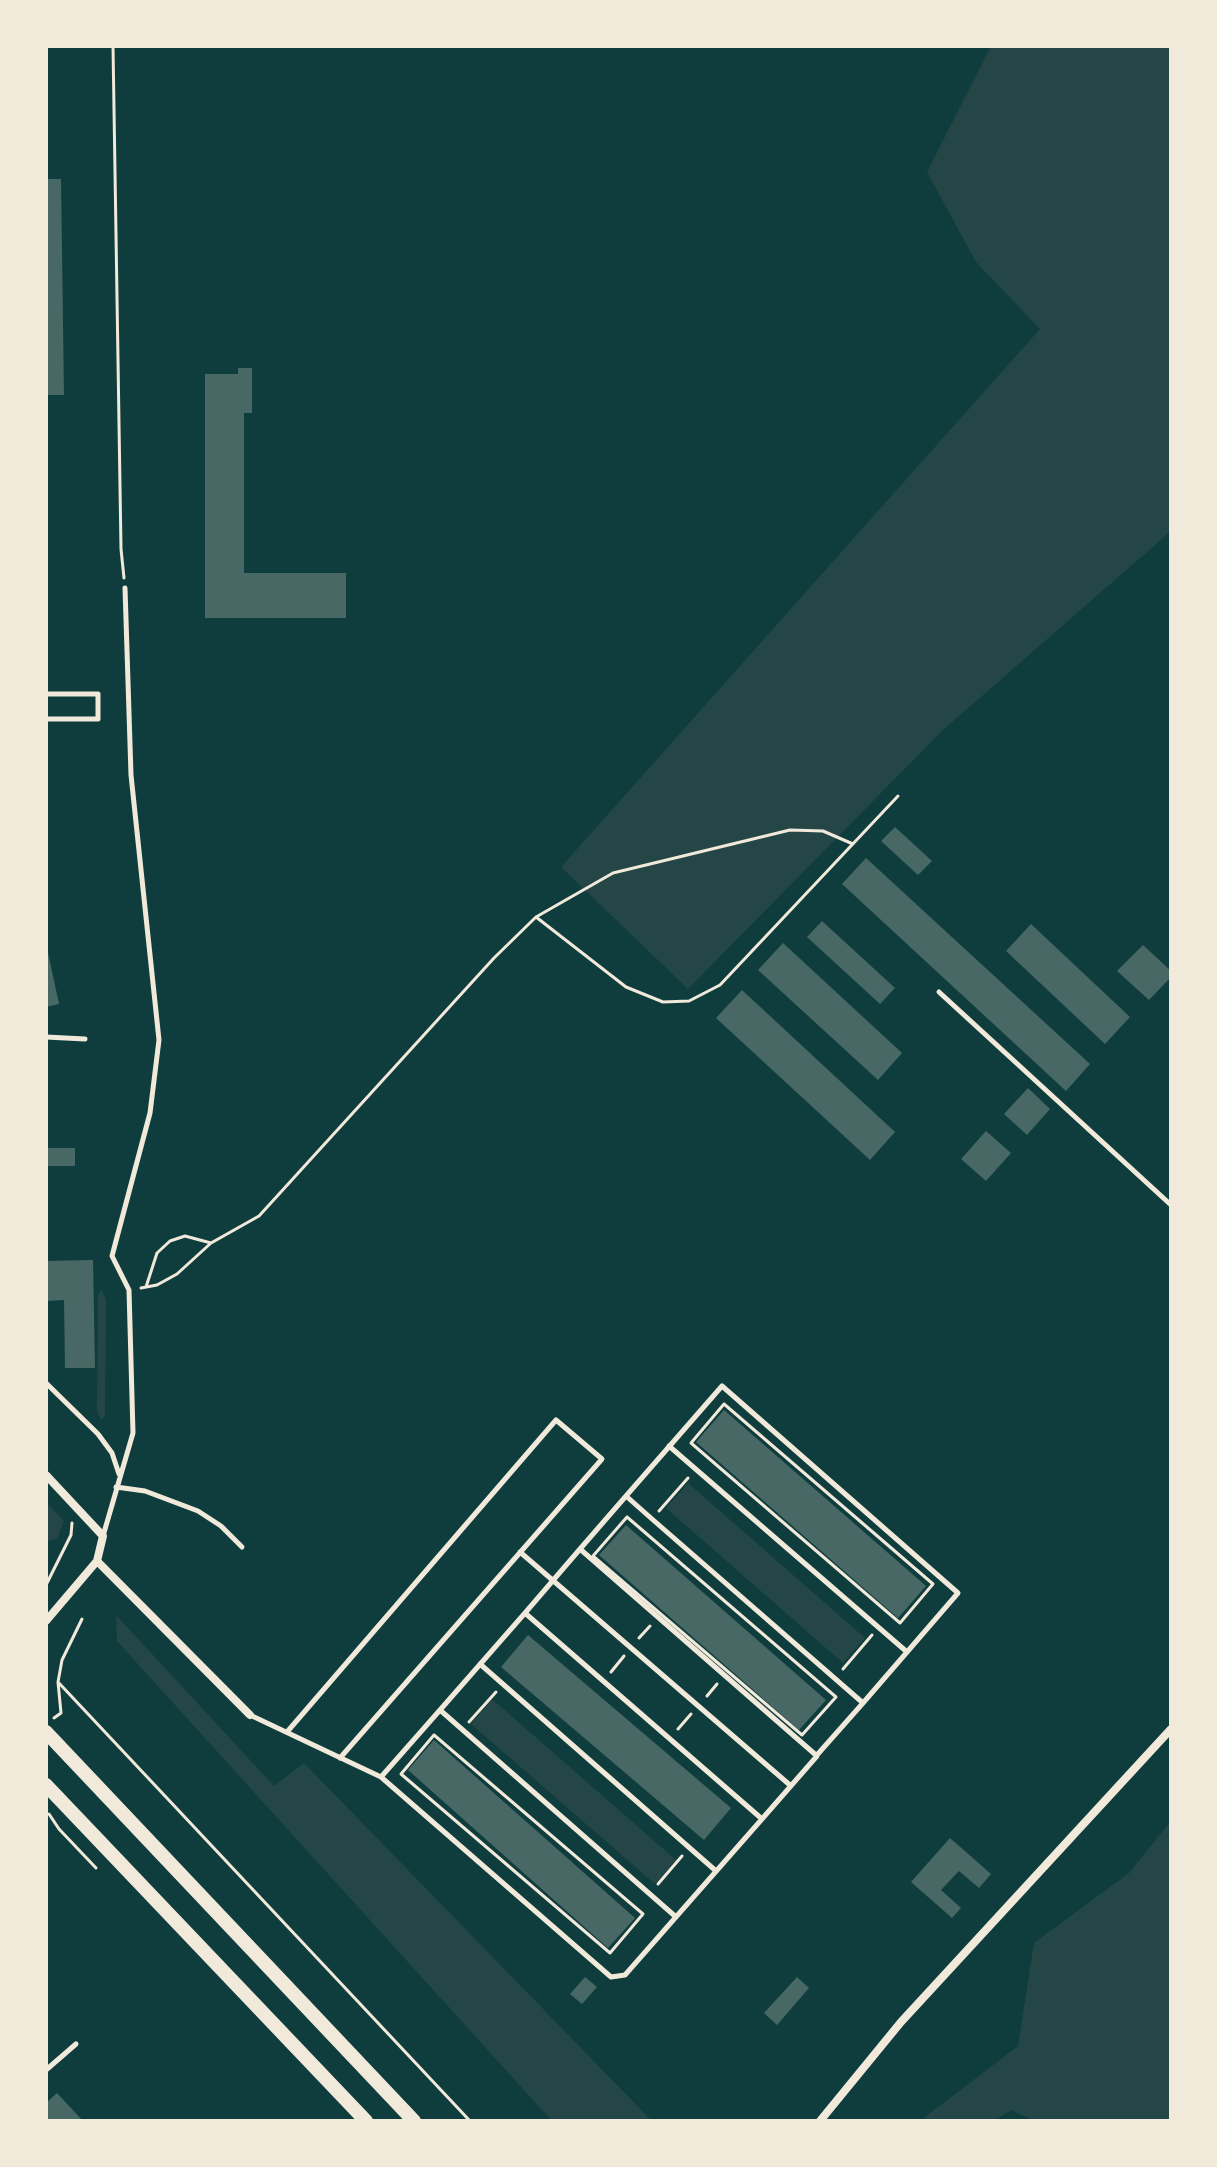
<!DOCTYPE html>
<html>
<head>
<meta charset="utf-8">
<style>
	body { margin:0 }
	#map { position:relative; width:1217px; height:2167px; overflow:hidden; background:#0f3d3e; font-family:Roboto,sans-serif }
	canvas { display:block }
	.frame { position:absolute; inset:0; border:48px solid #f1e9da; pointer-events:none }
</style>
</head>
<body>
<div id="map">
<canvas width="1217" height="2167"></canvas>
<div class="frame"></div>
</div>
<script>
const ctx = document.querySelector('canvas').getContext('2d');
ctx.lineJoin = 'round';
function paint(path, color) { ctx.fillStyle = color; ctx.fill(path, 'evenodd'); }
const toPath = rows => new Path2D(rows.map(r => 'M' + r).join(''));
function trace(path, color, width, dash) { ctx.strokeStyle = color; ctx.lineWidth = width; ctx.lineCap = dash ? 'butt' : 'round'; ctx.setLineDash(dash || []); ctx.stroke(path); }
paint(toPath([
	[991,46,1171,46,1171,531,943,730,688,989,561,867,1040,329,976,262,927,172],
	[101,1290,106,1299,105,1416,101,1420,97,1411,98,1295],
	[688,1483,865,1638,843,1663,666,1508],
	[46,1502,64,1521,57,1539,46,1541],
	[116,1615,274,1786,304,1763,652,2121,552,2121,117,1641],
	[492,1699,676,1860,655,1884,471,1724],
	[1171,1821,1171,2121,1035,2121,1011,2110,994,2121,926,2121,925,2117,1018,2046,1034,1943,1129,1873]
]), '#244646');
paint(toPath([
	[46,179,61,179,64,395,46,395],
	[238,368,252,368,252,413,244,413,244,573,346,573,346,618,205,618,205,374,238,374],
	[895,827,932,861,918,875,881,841],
	[866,858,1090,1064,1066,1091,842,884],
	[822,921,895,988,880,1004,807,937],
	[1031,924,1130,1017,1105,1044,1006,951],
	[46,943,59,1004,46,1007],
	[783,943,902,1053,878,1080,758,970],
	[1143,945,1171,971,1171,977,1149,1000,1117,971],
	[742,990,895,1132,870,1160,716,1018],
	[1028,1088,1050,1109,1027,1135,1004,1114],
	[986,1131,1011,1153,986,1181,961,1159],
	[47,1148,75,1148,75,1166,47,1166],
	[93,1260,95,1368,65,1368,64,1300,46,1301,46,1261],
	[724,1410,926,1586,898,1618,696,1442],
	[626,1525,826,1700,799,1730,599,1555],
	[528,1635,731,1808,704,1840,501,1667],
	[434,1740,635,1918,608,1948,408,1770],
	[950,1838,991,1874,979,1888,959,1871,941,1890,961,1908,952,1918,911,1882],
	[585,1977,597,1987,582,2004,570,1994],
	[797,1977,809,1988,777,2025,764,2013],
	[57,2093,83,2121,46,2121,46,2103]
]), '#486865');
trace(toPath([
	[113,46,121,549,124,578],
	[536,917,626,987,663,1002,689,1001,720,985,898,796],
	[146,1287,157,1253,170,1241,185,1236,211,1243],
	[141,1288,157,1285,177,1274,211,1243,259,1216,494,958,536,917,613,873,790,830,823,831,853,844],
	[724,1404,933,1584,900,1623,691,1443,724,1404],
	[659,1511,688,1478],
	[627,1517,836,1697,802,1735,593,1556,627,1517],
	[46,1585,71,1535,72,1523],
	[639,1638,650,1626],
	[843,1669,872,1635],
	[611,1672,624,1656],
	[58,1682,470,2121],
	[707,1696,717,1684],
	[54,1718,61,1713,58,1682,62,1660,82,1619],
	[469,1722,496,1692],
	[678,1729,691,1714],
	[434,1735,643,1914,610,1953,401,1774,434,1735],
	[49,1814,59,1829,96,1868],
	[658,1884,682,1856]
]), '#f1e9da', 3);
trace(toPath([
	[46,694,98,694,98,719,46,719],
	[939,992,1171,1205],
	[46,1037,85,1039],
	[46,1383,98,1434,112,1453,119,1474],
	[669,1446,907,1652],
	[116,1487,145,1491,198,1511,221,1526,242,1547],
	[626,1496,722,1386,958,1593,863,1703],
	[103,1536,133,1433,129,1290,112,1256,150,1113,159,1040,131,775,125,588],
	[580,1549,626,1496,652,1519,863,1703,817,1755],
	[520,1552,791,1786],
	[525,1613,580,1549,817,1756,762,1819],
	[480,1664,716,1871],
	[250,1715,381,1777,440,1710,676,1917],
	[287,1732,556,1420,602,1459,340,1758],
	[381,1777,611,1977,625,1975,762,1819,525,1613,440,1710],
	[46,2070,76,2044]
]), '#f1e9da', 5);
trace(toPath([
	[46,1475,103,1536,97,1561,46,1621],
	[97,1561,250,1715],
	[820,2121,901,2022,1171,1729]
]), '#f1e9da', 8);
trace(toPath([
	[46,1732,414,2121],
	[46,1785,366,2121]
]), '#f1e9da', 14);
</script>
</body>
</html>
